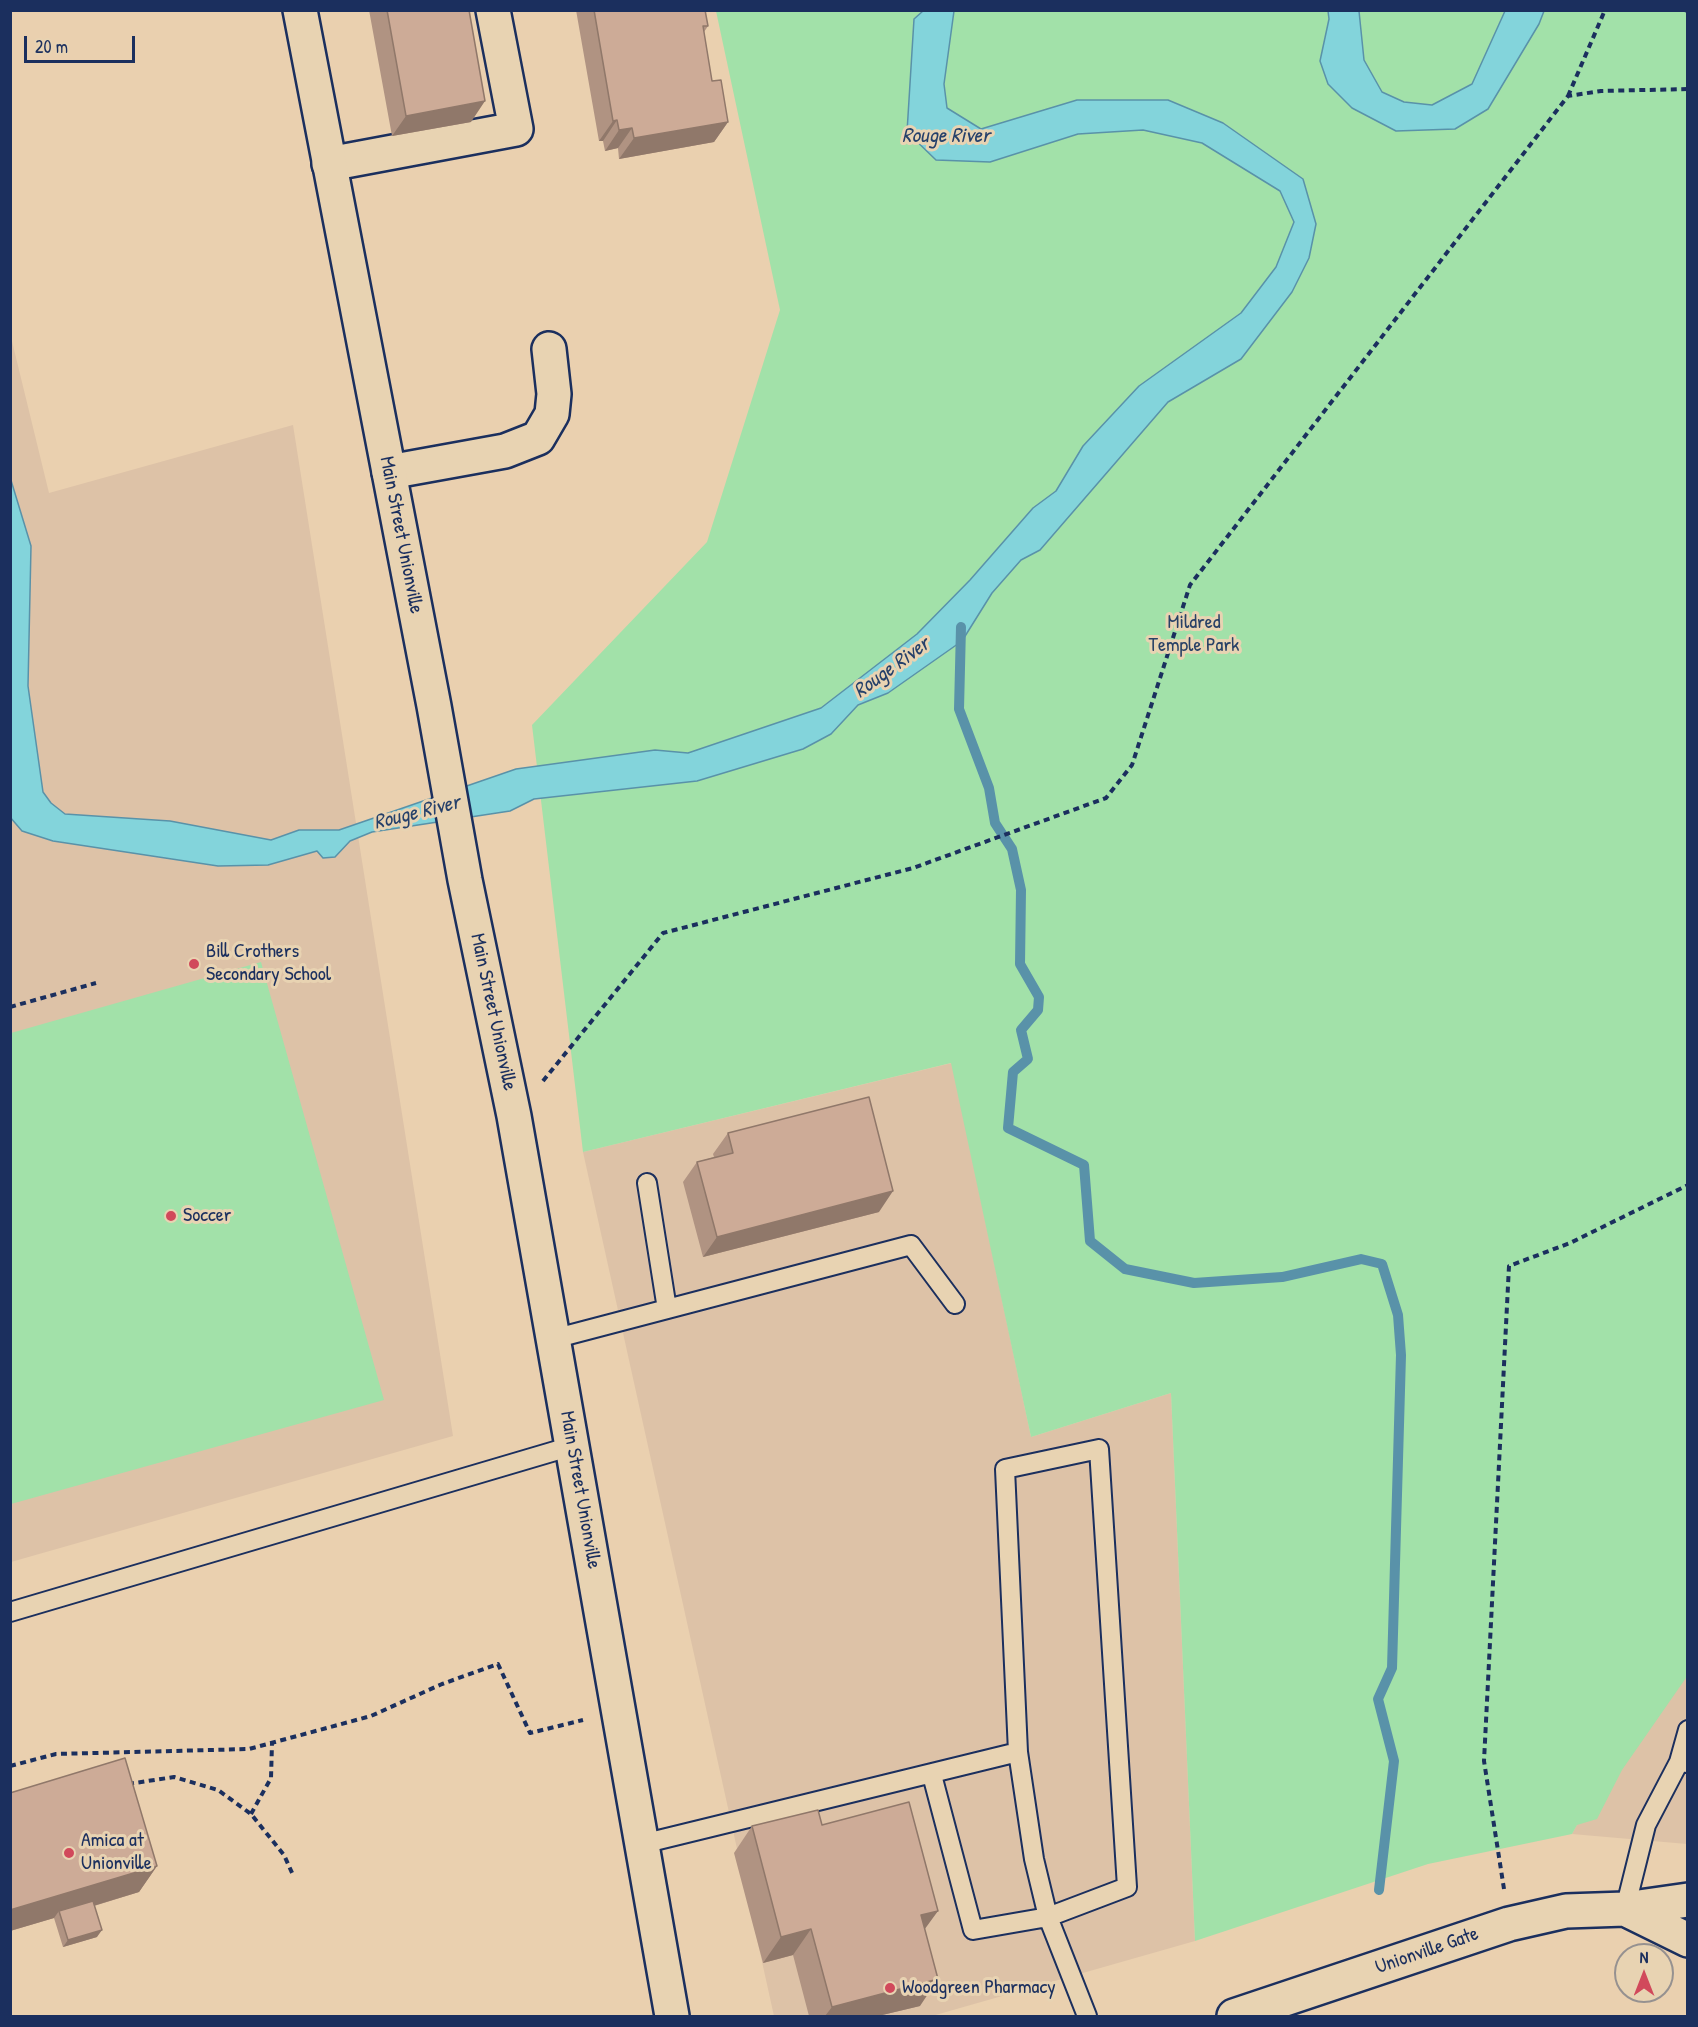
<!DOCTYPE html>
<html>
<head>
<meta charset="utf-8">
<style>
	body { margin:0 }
	#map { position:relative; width:1698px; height:2027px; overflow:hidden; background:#ead0af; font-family:"Patrick Hand",sans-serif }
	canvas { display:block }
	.frame { position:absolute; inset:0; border:12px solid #1b2f5e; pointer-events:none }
	.north { position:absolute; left:1614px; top:1943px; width:60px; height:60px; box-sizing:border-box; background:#e8d3b2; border:2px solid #969190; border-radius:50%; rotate:0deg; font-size:16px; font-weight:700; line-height:24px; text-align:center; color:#1b2f5e }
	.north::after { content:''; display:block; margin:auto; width:21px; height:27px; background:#d1495b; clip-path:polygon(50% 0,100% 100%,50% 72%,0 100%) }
	.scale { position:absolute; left:24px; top:36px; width:111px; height:27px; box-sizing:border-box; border:3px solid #1b2f5e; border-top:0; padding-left:8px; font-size:18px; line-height:21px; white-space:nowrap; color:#1b2f5e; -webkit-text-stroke:4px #e8d3b2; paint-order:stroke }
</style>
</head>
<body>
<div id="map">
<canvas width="1698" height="2027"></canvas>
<div class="frame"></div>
<div class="north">N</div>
<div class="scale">20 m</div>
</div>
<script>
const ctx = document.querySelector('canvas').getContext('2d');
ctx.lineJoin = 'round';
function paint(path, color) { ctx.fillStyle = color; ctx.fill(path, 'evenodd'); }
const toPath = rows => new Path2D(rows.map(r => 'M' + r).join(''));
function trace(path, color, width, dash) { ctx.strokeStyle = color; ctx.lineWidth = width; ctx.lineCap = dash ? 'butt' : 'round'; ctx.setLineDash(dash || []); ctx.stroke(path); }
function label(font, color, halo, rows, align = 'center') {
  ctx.font = font + ' "Patrick Hand",sans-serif'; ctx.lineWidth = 6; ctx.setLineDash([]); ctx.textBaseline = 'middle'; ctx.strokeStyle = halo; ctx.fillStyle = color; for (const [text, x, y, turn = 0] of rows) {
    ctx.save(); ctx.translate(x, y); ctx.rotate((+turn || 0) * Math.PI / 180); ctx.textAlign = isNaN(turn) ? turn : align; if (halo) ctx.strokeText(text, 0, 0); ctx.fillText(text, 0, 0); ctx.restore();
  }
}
paint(toPath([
	[10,333,49,493,293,425,453,1436,11,1562],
	[952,1063,1031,1437,1171,1393,1195,1941,932,2016,774,2016,583,1152],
	[1687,1616,1687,1844,1572,1834]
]), '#ddc2a7');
paint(toPath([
	[716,11,1687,11,1688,1675,1622,1770,1597,1819,1577,1825,1572,1834,1428,1864,1195,1941,1171,1393,1031,1437,951,1063,583,1152,532,725,707,542,780,310],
	[261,962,384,1400,11,1504,11,1033]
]), '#a2e1a9');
const water = toPath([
	[923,11,954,11,944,84,947,108,981,129,1077,100,1168,100,1223,123,1303,179,1316,224,1309,258,1292,292,1241,359,1168,402,1040,550,1021,560,992,593,962,641,888,693,858,705,831,734,803,749,697,781,534,799,510,811,372,832,350,841,335,857,323,858,317,851,268,865,218,866,53,841,22,831,10,817,10,477,31,546,28,686,43,792,51,803,65,814,170,821,271,840,299,830,339,830,516,769,655,750,688,753,821,708,917,634,970,580,1033,508,1056,491,1083,446,1139,386,1241,313,1276,267,1294,222,1280,191,1202,143,1143,130,1078,134,990,162,936,160,907,132,914,19,923,11],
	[1328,11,1359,11,1364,60,1382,92,1404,102,1432,105,1472,84,1505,11,1544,11,1539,24,1488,109,1455,129,1396,131,1352,108,1328,84,1320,61,1329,19,1328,11]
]);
paint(water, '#83d4db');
trace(water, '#5992a9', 1.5);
trace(toPath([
	[961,627,959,709,989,788,995,823,1012,849,1021,890,1020,964,1039,997,1038,1010,1021,1030,1028,1059,1013,1072,1008,1128,1084,1165,1090,1241,1125,1269,1194,1283,1282,1277,1361,1259,1382,1264,1398,1315,1401,1355,1392,1668,1378,1699,1394,1761,1379,1890]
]), '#5992a9', 10);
const lane = toPath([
	[647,1183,667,1309],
	[553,1339,911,1245,955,1304],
	[10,1612,572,1446],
	[1679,1762,1688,1730],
	[932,1775,973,1930,1048,1917,1127,1887,1099,1449,1005,1469,1018,1752,1034,1859,1048,1917,1087,2016],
	[642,1844,1018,1752],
	[1625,1909,1646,1825,1679,1762,1688,1763]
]);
const street = toPath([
	[329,164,516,129,493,10],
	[389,472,505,451,538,438,552,414,554,394,549,349]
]);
const secondary = toPath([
	[300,10,434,706,465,880,514,1116,672,2016],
	[1625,1909,1688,1940],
	[1234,2016,1509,1924,1566,1911,1625,1909,1688,1900]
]);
trace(lane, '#1b2f5e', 22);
trace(street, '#1b2f5e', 38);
trace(secondary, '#1b2f5e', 38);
trace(toPath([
	[1685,10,1688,11],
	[1568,96,1605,10],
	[10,1007,96,983],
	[543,1081,663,933,913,868,1106,798,1132,765,1190,585,1568,96,1601,91,1688,89],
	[10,1766,56,1754,249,1749,371,1716,442,1684,498,1664,530,1733,583,1720],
	[128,1784,174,1777,218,1790,251,1814,284,1855,293,1875],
	[251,1814,271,1778,272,1743],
	[1504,1889,1484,1761,1509,1266,1570,1243,1688,1185]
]), '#1b2f5e', 4, [6, 4.5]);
trace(lane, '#e8d3b2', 18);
trace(street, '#e8d3b2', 33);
trace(secondary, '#e8d3b2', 33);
paint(toPath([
	[369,10,469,10,471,122,392,136],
	[576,10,705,10,708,26,704,32,712,81,728,122,714,142,619,159,618,148,605,151,603,141,599,141],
	[728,1133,879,1212,703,1257,683,1182,697,1162,714,1157,713,1154],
	[10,1793,157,1866,139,1892,94,1906,97,1937,63,1947,54,1918,10,1931],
	[752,1826,925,1929,920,2006,878,2016,809,2016,793,1955,763,1963,734,1853]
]), '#b09382');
paint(toPath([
	[485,101,471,122,392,136,406,116],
	[617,120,603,141,599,141,613,121],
	[728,122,714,142,619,159,634,138],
	[632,128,618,148,605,151,619,130],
	[893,1191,879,1212,703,1257,717,1237],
	[157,1866,139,1892,60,1916,59,1911,54,1918,10,1931,10,1910],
	[938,1911,919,1937,921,1915],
	[811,1929,793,1955,763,1963,781,1937],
	[102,1930,97,1937,63,1947,68,1940],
	[938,1979,920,2006,878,2016,825,2016,832,2007]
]), '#90786a');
const building = toPath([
	[387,10,469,10,485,101,406,116,387,10],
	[594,10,705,10,708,26,703,26,712,81,721,80,728,122,634,138,632,128,619,130,617,120,613,121,594,10],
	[869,1097,893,1191,717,1237,697,1162,733,1153,728,1133,869,1097],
	[125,1758,157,1866,10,1910,10,1793,125,1758],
	[909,1802,938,1911,921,1915,938,1979,832,2007,811,1929,781,1937,752,1826,818,1810,822,1825,909,1802],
	[93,1901,102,1930,68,1940,59,1911,93,1901]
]);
paint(building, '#cdab97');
trace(building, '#90786a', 1.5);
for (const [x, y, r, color] of [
	[194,964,6,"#d1495b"],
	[171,1216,6,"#d1495b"],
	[69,1853,6,"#d1495b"],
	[890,1988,6,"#d1495b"]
]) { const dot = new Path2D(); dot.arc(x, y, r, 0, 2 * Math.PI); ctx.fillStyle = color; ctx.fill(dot); trace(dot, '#e8d3b2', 2); }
label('20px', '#1b2f5e', '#e8d3b2', [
	["Main Street Unionville",401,535,79],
	["Main Street Unionville",493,1012,78],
	["Main Street Unionville",580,1490,80],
	["Unionville Gate",1427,1951,-19]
]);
label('20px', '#284166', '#e8d3b2', [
	["Mildred",1194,623],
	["Temple Park",1194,646]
]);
label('20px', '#1b2f5e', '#e8d3b2', [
	["Bill Crothers",206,952],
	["Secondary School",206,975],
	["Soccer",183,1216],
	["Amica at",81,1841],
	["Unionville",81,1864],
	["Woodgreen Pharmacy",902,1988]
], 'left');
label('italic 21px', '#25406a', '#e8d3b2', [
	["Rouge River",946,136],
	["Rouge River",892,668,-36],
	["Rouge River",417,813,-14]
]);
</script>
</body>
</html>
